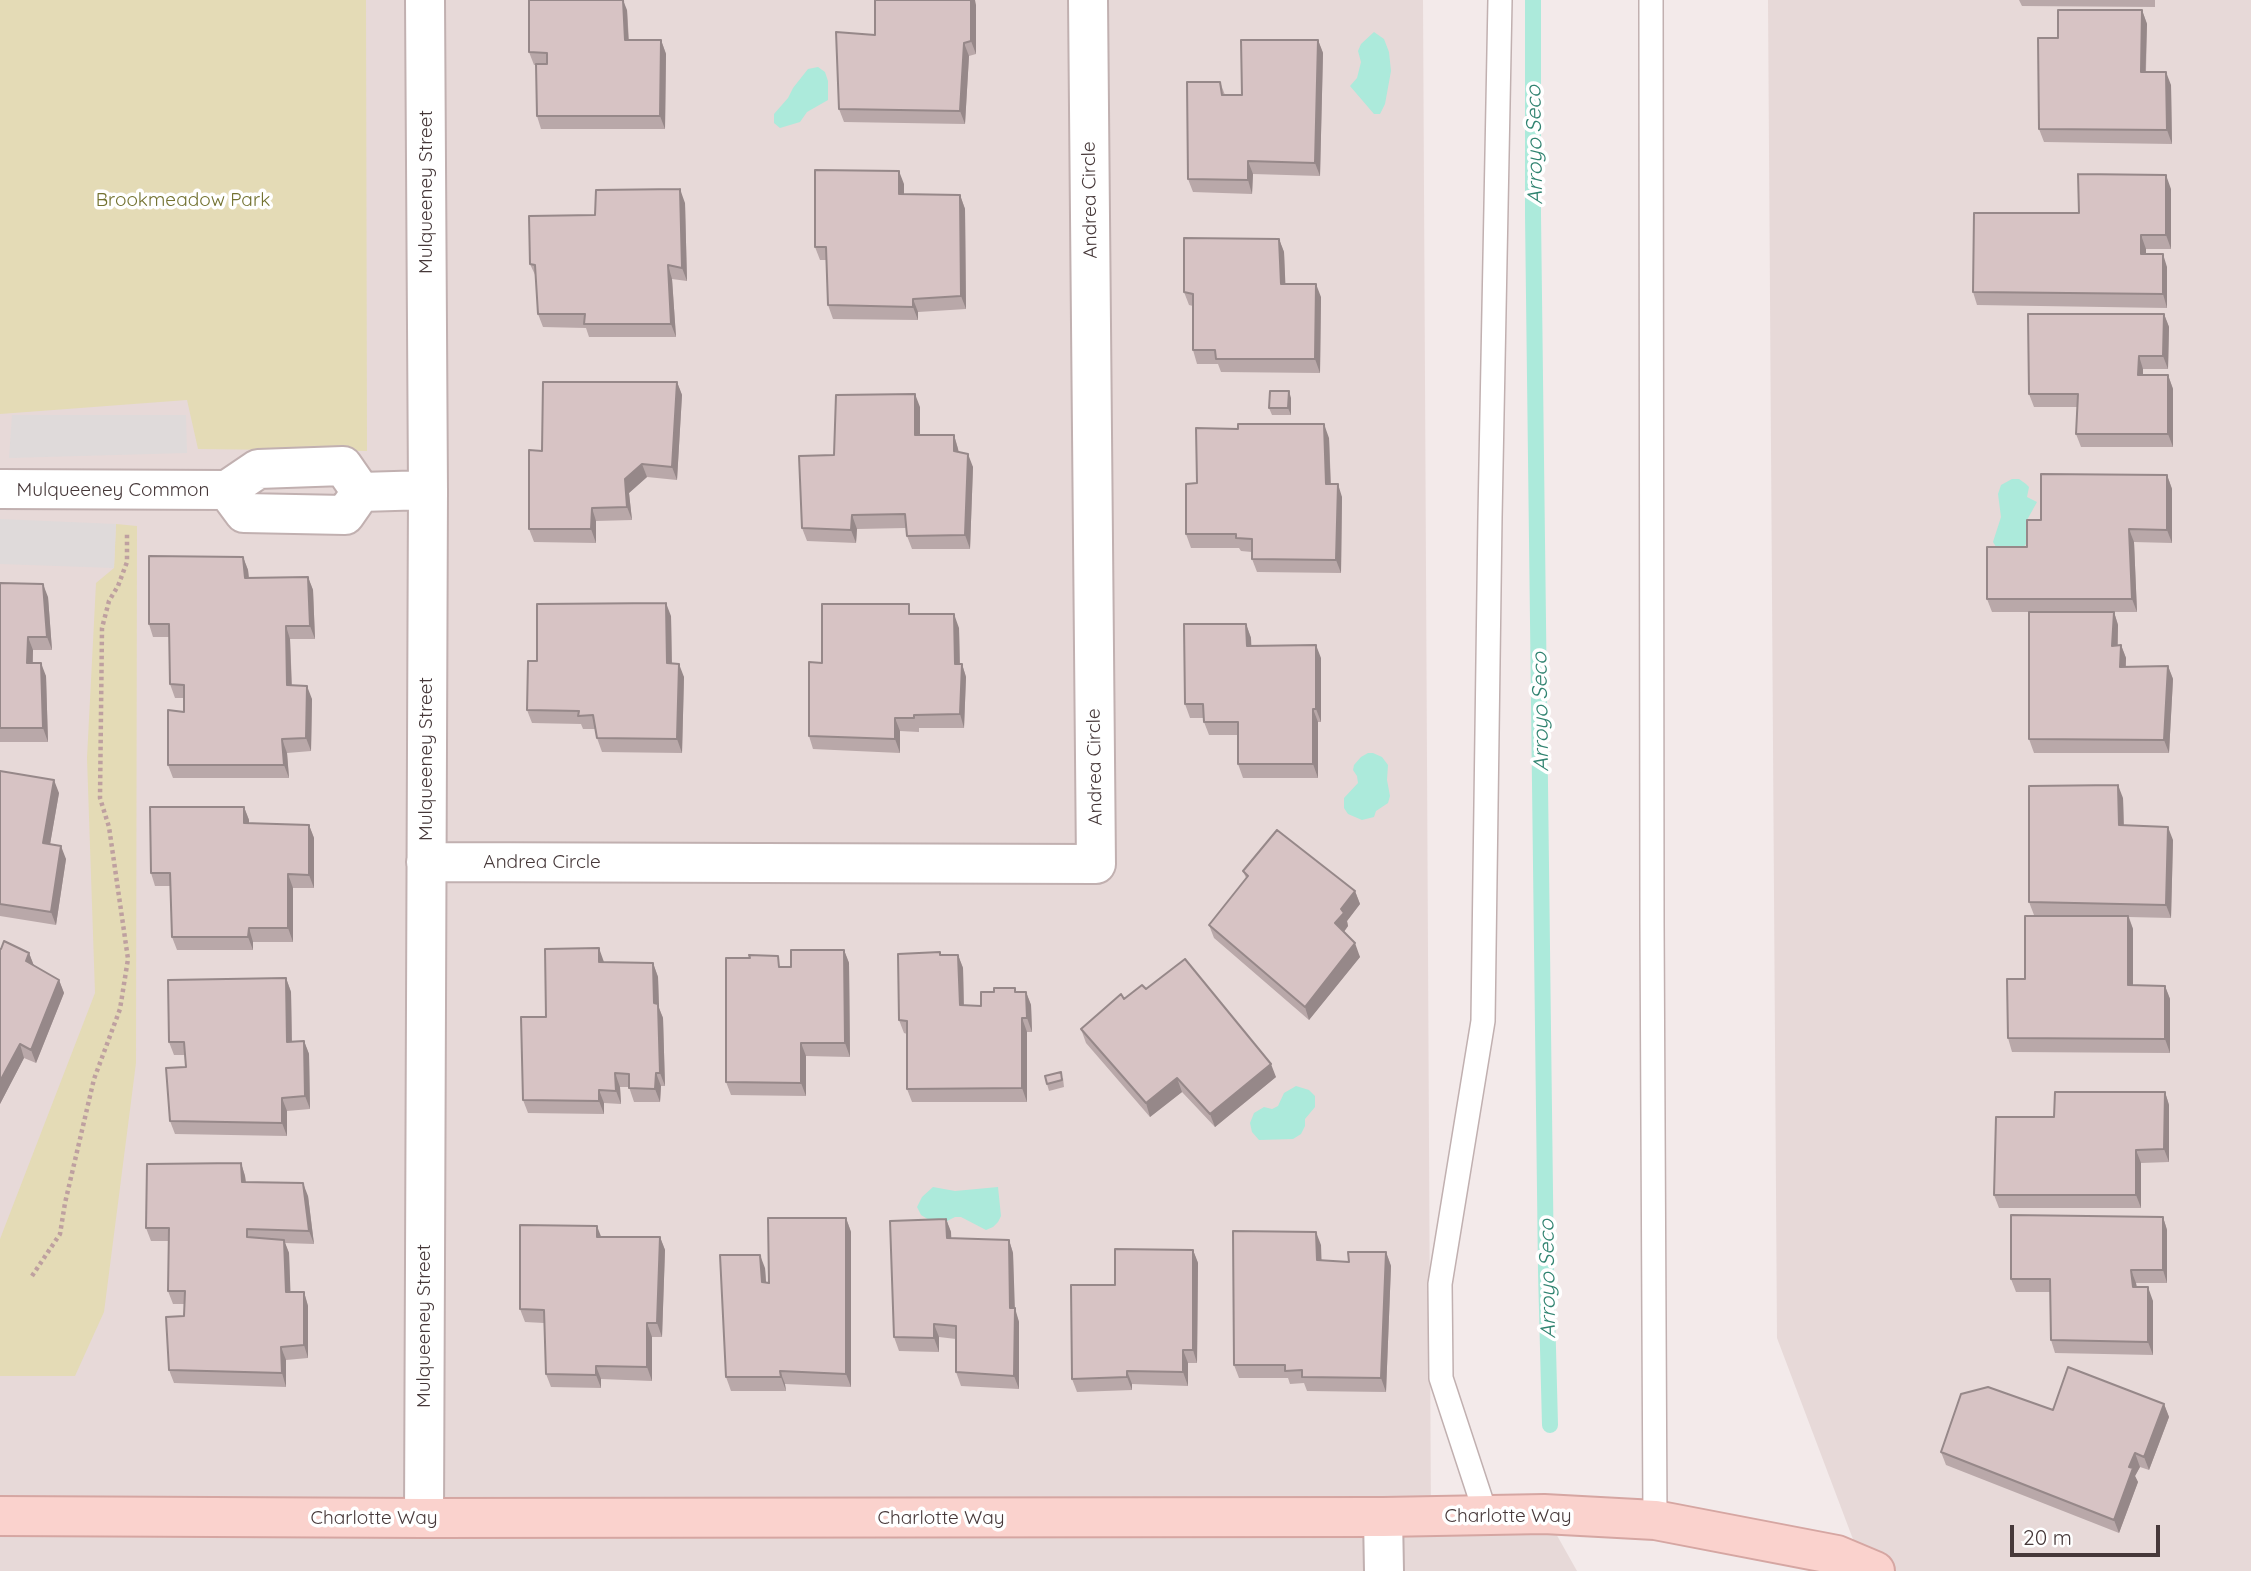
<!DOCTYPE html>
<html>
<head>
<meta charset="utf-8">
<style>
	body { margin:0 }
	#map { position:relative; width:2251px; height:1571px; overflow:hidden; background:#f3eaea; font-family:Quicksand,sans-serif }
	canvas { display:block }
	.scale { position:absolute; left:2010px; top:1525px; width:150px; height:32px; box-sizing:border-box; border:4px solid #463839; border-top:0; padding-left:9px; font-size:21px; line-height:24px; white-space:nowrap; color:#463839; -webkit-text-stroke:5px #fff; paint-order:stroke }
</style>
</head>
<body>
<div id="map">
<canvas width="2251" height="1571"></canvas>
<div class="scale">20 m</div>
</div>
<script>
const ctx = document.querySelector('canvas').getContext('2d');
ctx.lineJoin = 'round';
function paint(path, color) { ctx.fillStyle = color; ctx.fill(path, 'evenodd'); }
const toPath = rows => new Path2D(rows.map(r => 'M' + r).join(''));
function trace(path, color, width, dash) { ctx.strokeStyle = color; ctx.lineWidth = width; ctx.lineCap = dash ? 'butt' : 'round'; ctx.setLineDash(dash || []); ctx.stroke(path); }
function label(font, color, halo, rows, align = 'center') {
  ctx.font = font + ' Quicksand,sans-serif'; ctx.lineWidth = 7; ctx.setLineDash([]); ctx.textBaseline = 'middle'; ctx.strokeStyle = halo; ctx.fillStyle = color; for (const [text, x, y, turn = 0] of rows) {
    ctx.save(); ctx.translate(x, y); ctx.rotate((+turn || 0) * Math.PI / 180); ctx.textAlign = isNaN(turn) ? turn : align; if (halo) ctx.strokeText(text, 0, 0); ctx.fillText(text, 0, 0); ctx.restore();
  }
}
paint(toPath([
	[0,0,1423,0,1431,1523,1550,1523,1577,1571,0,1571],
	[1768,0,2251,0,2251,1571,1865,1571,1777,1338]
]), '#e7d9d8');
paint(toPath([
	[0,0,366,0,367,451,198,449,187,400,0,414],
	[116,524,137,526,136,1063,104,1312,75,1376,0,1376,0,1239,95,993,87,758,96,583,114,568]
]), '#e4dbb6');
paint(toPath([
	[12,415,186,415,187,453,9,458],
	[0,519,116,524,114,568,0,564]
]), '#dfdada');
paint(toPath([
	[1374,32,1384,39,1389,52,1391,71,1385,104,1380,114,1374,114,1350,86,1357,78,1361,62,1358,51,1361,44],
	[818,67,825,72,828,81,828,100,807,112,800,122,780,128,774,123,774,114,788,98,793,88,808,69],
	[2012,479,2019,479,2026,484,2029,487,2027,497,2037,502,2027,520,2026,544,2022,549,1998,550,1993,542,2001,517,1998,494,2001,485],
	[1368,753,1373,753,1382,757,1388,765,1387,780,1390,796,1388,803,1376,811,1374,817,1362,820,1348,814,1344,808,1344,798,1358,783,1357,776,1353,770,1354,765,1361,757],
	[1296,1086,1309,1090,1315,1096,1315,1107,1305,1119,1305,1126,1301,1134,1293,1139,1259,1140,1252,1132,1250,1123,1254,1113,1264,1107,1272,1109,1278,1106,1284,1093],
	[933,1187,955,1191,998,1187,1001,1216,998,1222,993,1227,986,1230,961,1217,955,1217,943,1223,931,1221,921,1215,917,1207,922,1197]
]), '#aceadb');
trace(toPath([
	[1533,0,1533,215,1546,1272,1550,1425]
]), '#aceadb', 16);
const lane = toPath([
	[1651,0,1652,923,1655,1520],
	[1486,1515,1441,1378,1440,1284,1483,1021,1490,517,1500,0]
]);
const street = toPath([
	[0,489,227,490,258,469,343,466,361,492],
	[227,490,244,513,345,515,361,492],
	[361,492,428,490],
	[426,862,1096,864,1088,0],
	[1383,1517,1384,1571],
	[424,1518,428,490,425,0]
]);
const secondary = toPath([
	[0,1516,424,1518,1383,1517,1544,1514,1655,1520,1837,1555,1875,1571]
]);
trace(lane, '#c1b0b0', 26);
trace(street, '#c1b0b0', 42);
trace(secondary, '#d5a6a2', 42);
trace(toPath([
	[32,1276,60,1234,65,1203,94,1079,120,1009,128,959,109,827,100,798,102,628,109,601,118,586,127,562,127,533]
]), '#bea0a0', 4.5, [3.5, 3.5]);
trace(lane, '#fff', 23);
trace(street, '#fff', 38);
trace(secondary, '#fad2cd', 38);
paint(toPath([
	[2019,0,2155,0,2155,7,2022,6],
	[976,5,976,54,969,56,965,124,844,122,839,109,875,35],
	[627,10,629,40,661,40,666,54,665,129,541,129,537,116,536,65,534,65,529,52],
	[2142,10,2147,24,2146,72,2171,85,2172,144,2044,142,2039,129,2058,38],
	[1318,40,1323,53,1320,176,1253,174,1252,194,1193,192,1188,179,1220,82,1225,95,1242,95],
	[904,184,904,195,960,195,965,209,966,309,918,312,918,320,833,319,828,305,826,260,820,260,815,247],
	[2171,189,2171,249,2146,249,2146,254,2167,267,2167,308,1977,305,1973,292,2079,213],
	[685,203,687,281,672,279,676,337,589,337,586,328,543,327,538,314,536,277,530,264,595,215],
	[1279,239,1284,252,1285,284,1321,297,1320,373,1221,372,1218,364,1197,364,1193,350,1193,306,1189,305,1184,292],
	[2164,314,2169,327,2168,369,2143,369,2143,375,2168,375,2173,389,2173,447,2081,447,2076,434,2077,407,2034,407,2029,394],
	[677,382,682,395,677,480,647,477,629,493,632,520,596,521,596,543,534,542,529,529,542,451],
	[1291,398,1291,415,1272,415,1269,408],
	[920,407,920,435,954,435,959,452,973,467,970,549,912,549,907,536,906,528,857,529,856,543,807,541,802,528,834,455],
	[1329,438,1331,484,1342,497,1341,573,1257,572,1252,559,1252,552,1241,551,1239,548,1191,548,1186,534,1197,483],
	[2167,475,2172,489,2172,543,2134,542,2137,612,1992,612,1987,599,2027,547,2041,520],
	[243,557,248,570,249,578,308,577,313,590,315,639,290,639,292,685,312,699,311,751,287,753,289,778,173,778,168,765,184,712,184,698,175,698,170,684,169,637,153,637,149,624],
	[0,583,48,597,52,650,33,650,33,663,46,676,48,742,0,742],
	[2114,612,2118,625,2118,646,2121,645,2126,658,2126,667,2168,666,2173,679,2169,753,2034,753,2029,739],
	[912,614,959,628,960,664,962,664,966,677,964,728,919,728,919,732,900,731,900,753,813,749,809,736,822,663],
	[671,616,672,663,684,677,682,753,602,752,597,738,596,729,583,729,581,724,532,723,527,710,537,661],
	[1246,624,1251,638,1251,646,1321,658,1321,722,1318,722,1318,778,1243,778,1238,764,1238,735,1209,735,1204,722,1204,718,1190,718,1185,704],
	[0,771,59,793,50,844,66,859,56,925,0,916],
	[2123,798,2124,825,2173,840,2171,918,2129,917,2133,929,2133,985,2165,986,2170,999,2170,1053,2012,1052,2008,1038,2025,979,2070,916,2034,915,2029,902],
	[244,807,249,820,249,824,309,825,314,838,314,888,293,888,293,942,253,942,253,950,177,950,172,937,170,886,155,886,151,873],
	[1243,871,1355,891,1360,904,1347,921,1348,926,1344,932,1360,957,1309,1020,1214,938,1209,925,1246,878],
	[0,949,29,953,34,966,59,980,64,993,36,1063,24,1058,0,1104],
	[844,950,849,963,850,1057,806,1056,806,1096,731,1095,726,1082,782,967,791,967],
	[941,955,958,955,963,968,964,1005,981,1006,1016,992,1026,992,1031,1005,1032,1032,1027,1032,1027,1102,912,1102,907,1089,907,1034,904,1033,899,1020],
	[604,962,653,963,658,977,659,1008,663,1018,665,1086,661,1086,660,1102,634,1102,629,1087,620,1087,621,1104,604,1103,604,1114,528,1113,523,1100,546,1017],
	[286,978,291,992,292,1041,304,1041,309,1054,310,1109,287,1111,287,1136,175,1134,170,1121,186,1067,185,1055,174,1055,169,1042],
	[1146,989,1276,1077,1215,1127,1182,1092,1150,1117,1086,1043,1081,1029,1124,999],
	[1063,1078,1064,1087,1049,1091,1047,1084],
	[2165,1092,2169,1105,2169,1162,2141,1163,2141,1208,1999,1208,1994,1195,2054,1117],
	[241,1163,245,1176,246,1182,308,1196,314,1244,285,1243,289,1253,290,1292,304,1292,308,1306,308,1358,286,1360,286,1387,174,1383,169,1370,184,1316,184,1304,173,1304,168,1291,169,1241,151,1241,146,1228],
	[2163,1217,2167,1230,2167,1283,2136,1283,2137,1287,2153,1301,2153,1355,2055,1353,2051,1340,2050,1292,2016,1292,2011,1279],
	[846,1218,851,1232,851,1387,785,1384,786,1391,731,1391,726,1377,765,1268,766,1283,769,1283],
	[946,1219,951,1232,951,1238,1009,1240,1013,1253,1014,1308,1019,1322,1019,1389,961,1386,956,1372,956,1339,939,1337,939,1352,899,1351,894,1337],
	[601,1237,660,1237,665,1250,662,1337,652,1337,652,1381,601,1379,601,1388,551,1387,546,1374,544,1323,525,1322,520,1309],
	[1321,1245,1321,1260,1349,1262,1386,1252,1391,1266,1386,1392,1307,1391,1304,1383,1290,1384,1288,1378,1239,1378,1234,1365],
	[1193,1250,1198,1263,1197,1363,1188,1363,1188,1386,1132,1384,1132,1390,1077,1392,1072,1379,1115,1285],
	[2164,1404,2169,1417,2149,1470,2140,1467,2135,1476,2138,1482,2119,1533,1946,1465,1941,1452]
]), '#b9a8a9');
paint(toPath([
	[623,0,627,10,629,53,625,40],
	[971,0,975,0,976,5,976,54,971,41],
	[2142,10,2147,24,2145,85,2141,72],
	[661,40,666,54,665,129,660,116],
	[1318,40,1323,53,1320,176,1315,163],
	[964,43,969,56,965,124,960,111],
	[2166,72,2171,85,2172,144,2167,130],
	[1248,161,1253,174,1252,194,1248,180],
	[899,171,904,184,904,208,899,194],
	[2166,175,2171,189,2171,249,2166,235],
	[680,189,685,203,687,281,682,268],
	[960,195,965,209,966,309,961,296],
	[2141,235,2146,249,2146,267,2141,254],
	[1279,239,1284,252,1286,297,1281,284],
	[2163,254,2167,267,2167,308,2163,294],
	[668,265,672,279,676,337,671,324],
	[1316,284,1321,297,1320,373,1315,359],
	[913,299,918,312,918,320,913,307],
	[2164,314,2169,327,2168,369,2163,356],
	[2139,356,2143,369,2143,389,2138,375],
	[2168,375,2173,389,2173,447,2168,434],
	[677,382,682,395,677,480,672,467],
	[1289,391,1291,398,1291,415,1288,408],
	[915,394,920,407,920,449,915,435],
	[1324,424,1329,438,1331,497,1326,484],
	[954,435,958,449,959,464,954,451],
	[968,454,973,467,970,549,965,535],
	[642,464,647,477,629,493,632,520,627,507,625,479],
	[2167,475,2172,489,2172,543,2167,530],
	[1338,484,1342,497,1341,573,1336,560],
	[592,508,596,521,596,543,591,529],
	[852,515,857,529,856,543,851,530],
	[2129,529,2134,542,2137,612,2132,599],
	[243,557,248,570,250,591,245,578],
	[308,577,313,590,315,639,310,626],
	[43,584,48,597,52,650,47,637],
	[666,603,671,616,672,676,667,663],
	[2114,612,2118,625,2117,659,2112,646],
	[954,614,959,628,960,677,955,664],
	[1246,624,1251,638,1252,659,1247,646],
	[286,626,290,639,292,698,287,685],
	[28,637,33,650,32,676,27,663],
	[1316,645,1321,658,1321,722,1316,709],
	[2121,645,2126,658,2125,680,2120,667],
	[41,663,46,676,48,742,43,728],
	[679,664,684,677,682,753,677,739],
	[962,664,966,677,964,728,960,714],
	[2168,666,2173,679,2169,753,2164,740],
	[307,686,312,699,311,751,306,738],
	[1313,709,1318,722,1318,778,1313,764],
	[895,718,900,731,900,753,895,739],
	[282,739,287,753,289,778,284,765],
	[54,780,59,793,48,856,43,843],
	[2118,785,2123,798,2124,838,2119,825],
	[244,807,249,820,249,837,244,823],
	[309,825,314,838,314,888,309,875],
	[2168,827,2173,840,2171,918,2166,905],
	[61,846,66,859,56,925,51,912],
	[288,874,293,888,293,942,288,928],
	[1355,891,1360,904,1347,921,1348,926,1340,937,1335,923,1341,909],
	[2128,916,2133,929,2133,998,2128,985],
	[249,928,253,942,253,950,248,937],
	[1355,943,1360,957,1309,1020,1305,1007],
	[599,948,604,962,599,962],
	[844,950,849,963,850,1057,845,1043],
	[29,953,34,966,26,961],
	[958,955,963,968,964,1018,960,1005],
	[653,963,658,977,659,1008,663,1018,665,1086,660,1073,654,1003],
	[286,978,291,992,292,1055,287,1042],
	[59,980,64,993,36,1063,31,1050],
	[2165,986,2170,999,2170,1053,2165,1039],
	[1026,992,1031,1005,1032,1032,1027,1018],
	[1022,1018,1027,1032,1027,1102,1022,1088],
	[304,1041,309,1054,310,1109,305,1096],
	[801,1043,806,1056,806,1096,801,1083],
	[20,1044,24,1058,0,1104,0,1081],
	[1271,1064,1276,1077,1215,1127,1210,1114],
	[615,1073,620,1087,621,1104,616,1091],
	[656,1073,661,1086,660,1102,655,1089],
	[1177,1078,1182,1092,1150,1117,1146,1103],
	[599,1090,604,1103,604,1114,599,1101],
	[2165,1092,2169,1105,2169,1162,2164,1149],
	[282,1098,287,1111,287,1136,282,1123],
	[2136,1150,2141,1163,2141,1208,2136,1195],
	[241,1163,245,1176,247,1195,242,1182],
	[303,1183,308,1196,314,1244,309,1231],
	[2163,1217,2167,1230,2167,1283,2163,1270],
	[846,1218,851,1232,851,1387,846,1374],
	[946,1219,951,1232,952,1252,947,1238],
	[597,1226,602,1239,597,1237],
	[1316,1232,1321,1245,1322,1273,1317,1260],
	[660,1237,665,1250,662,1337,657,1323],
	[284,1240,289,1253,291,1305,286,1292],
	[1009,1240,1013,1253,1015,1311,1015,1308,1019,1322,1019,1389,1014,1376,1010,1308],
	[1193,1250,1198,1263,1197,1363,1193,1350],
	[1386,1252,1391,1266,1386,1392,1381,1378],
	[760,1255,765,1268,767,1296,762,1282],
	[2131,1270,2136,1283,2138,1300,2133,1287],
	[2148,1287,2153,1301,2153,1355,2148,1342],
	[304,1292,308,1306,308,1358,304,1345],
	[647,1323,652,1337,652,1381,647,1367],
	[934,1324,939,1337,939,1352,934,1338],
	[281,1347,286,1360,286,1387,282,1373],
	[1183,1350,1188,1363,1188,1386,1183,1372],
	[596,1366,601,1379,601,1388,596,1375],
	[780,1371,785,1384,786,1391,781,1377],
	[1127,1371,1132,1384,1132,1390,1127,1377],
	[2164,1404,2169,1417,2149,1470,2144,1457],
	[2135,1453,2140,1467,2135,1476,2138,1482,2119,1533,2114,1520,2129,1467]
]), '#968889');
const building = toPath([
	[529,0,623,0,625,40,661,40,660,116,537,116,536,64,547,64,547,53,529,52,529,0],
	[875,0,971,0,971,41,964,43,960,111,839,109,836,32,875,35,875,0],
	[2058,10,2142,10,2141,72,2166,72,2167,130,2039,129,2038,38,2058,38,2058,10],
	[1241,40,1318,40,1315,163,1248,161,1248,180,1188,179,1187,82,1220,82,1222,95,1242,95,1241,40],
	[815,170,899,171,899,194,960,195,961,296,913,299,913,307,828,305,826,247,815,247,815,170],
	[2078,174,2166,175,2166,235,2141,235,2141,254,2163,254,2163,294,1973,292,1974,213,2079,213,2078,174],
	[680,189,682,268,668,265,671,324,584,324,585,314,538,314,535,265,530,264,529,216,595,215,596,190,680,189],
	[1184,238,1279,239,1281,284,1316,284,1315,359,1216,359,1215,350,1193,350,1193,294,1184,292,1184,238],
	[2028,314,2164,314,2163,356,2139,356,2138,375,2168,375,2168,434,2076,434,2078,394,2029,394,2028,314],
	[543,382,677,382,672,467,642,464,625,479,627,507,592,508,591,529,529,529,529,450,542,451,543,382],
	[1270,391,1289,391,1288,408,1269,408,1270,391],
	[915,394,915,435,954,435,954,451,968,454,965,535,907,536,905,514,852,515,851,530,802,528,799,456,834,455,836,395,915,394],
	[1238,424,1324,424,1326,484,1338,484,1336,560,1252,559,1252,539,1236,538,1236,534,1186,534,1186,484,1197,483,1196,428,1238,429,1238,424],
	[2041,474,2167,475,2167,530,2129,529,2132,599,1987,599,1987,547,2027,547,2027,520,2041,520,2041,474],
	[149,556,243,557,245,578,308,577,310,626,286,626,287,685,307,686,306,738,282,739,284,765,168,765,168,710,184,712,184,685,170,684,169,624,149,624,149,556],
	[0,583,43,584,47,637,28,637,27,663,41,663,43,728,0,728,0,583],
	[666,603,667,663,679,664,677,739,597,738,593,715,578,716,579,711,527,710,528,661,537,661,537,604,666,603],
	[822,604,909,604,909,614,954,614,955,664,962,664,960,714,914,715,914,718,895,718,895,739,809,736,809,662,822,663,822,604],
	[2029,612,2114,612,2112,646,2121,645,2120,667,2168,666,2164,740,2029,739,2029,612],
	[1184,624,1246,624,1247,646,1316,645,1316,709,1313,709,1313,764,1238,764,1238,722,1204,722,1203,704,1185,704,1184,624],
	[0,771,54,780,43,843,61,846,51,912,0,904,0,771],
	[2118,785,2119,825,2168,827,2166,905,2029,902,2029,786,2118,785],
	[150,807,244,807,244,823,309,825,309,875,288,874,288,928,249,928,248,937,172,937,170,873,151,873,150,807],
	[1277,830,1355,891,1341,909,1344,913,1335,923,1355,943,1305,1007,1209,925,1248,876,1243,871,1277,830],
	[2025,916,2128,916,2128,985,2165,986,2165,1039,2008,1038,2007,979,2025,979,2025,916],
	[4,941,29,953,26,961,59,980,31,1050,20,1044,0,1081,0,949,1,949,4,941],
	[599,948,599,962,653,963,654,1003,658,1004,660,1073,656,1073,655,1089,629,1088,629,1074,615,1073,616,1091,599,1090,599,1101,523,1100,521,1017,546,1017,545,949,599,948],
	[791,950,844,950,845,1043,801,1043,801,1083,726,1082,726,958,750,958,749,955,778,956,779,967,791,967,791,950],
	[940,952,940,955,958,955,960,1005,981,1006,981,992,994,992,994,988,1015,988,1015,992,1026,992,1027,1018,1022,1018,1022,1088,907,1089,907,1021,899,1020,898,954,940,952],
	[1185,959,1271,1064,1210,1114,1177,1078,1146,1103,1081,1029,1121,994,1124,999,1142,985,1146,989,1185,959],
	[286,978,287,1042,304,1041,305,1096,282,1098,282,1123,170,1121,166,1068,186,1067,184,1042,169,1042,168,980,286,978],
	[1061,1072,1062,1080,1047,1084,1045,1076,1061,1072],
	[2055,1092,2165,1092,2164,1149,2136,1150,2136,1195,1994,1195,1996,1117,2054,1117,2055,1092],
	[241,1163,242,1182,303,1183,309,1231,247,1229,247,1237,284,1240,286,1292,304,1292,304,1345,281,1347,282,1373,169,1370,166,1317,184,1316,185,1291,168,1291,169,1228,146,1228,147,1164,241,1163],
	[2011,1215,2163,1217,2163,1270,2131,1270,2133,1287,2148,1287,2148,1342,2051,1340,2050,1279,2011,1279,2011,1215],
	[768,1218,846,1218,846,1374,780,1371,781,1377,726,1377,720,1255,760,1255,762,1282,769,1283,768,1218],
	[946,1219,947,1238,1009,1240,1010,1308,1015,1308,1014,1376,956,1372,956,1326,934,1324,934,1338,894,1337,890,1221,946,1219],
	[520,1225,597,1226,597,1237,660,1237,657,1323,647,1323,647,1367,596,1366,596,1375,546,1374,544,1310,520,1309,520,1225],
	[1233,1231,1316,1232,1317,1260,1349,1262,1348,1252,1386,1252,1381,1378,1302,1377,1302,1370,1285,1371,1285,1365,1234,1365,1233,1231],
	[1115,1249,1193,1250,1193,1350,1183,1350,1183,1372,1127,1371,1127,1377,1072,1379,1071,1285,1115,1285,1115,1249],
	[2068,1367,2164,1404,2144,1457,2135,1453,2129,1467,2133,1468,2114,1520,1941,1452,1961,1394,1988,1387,2053,1410,2068,1367]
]);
paint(building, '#d7c3c4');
trace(building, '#968889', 2);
label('19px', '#463839', '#fff', [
	["Mulqueeney Street",426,192,-90],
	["Andrea Circle",1090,200,-91],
	["Mulqueeney Common",113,490],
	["Mulqueeney Street",426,759,-90],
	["Andrea Circle",1095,767,-91],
	["Andrea Circle",542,862],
	["Mulqueeney Street",424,1326,-90],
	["Charlotte Way",1508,1516],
	["Charlotte Way",374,1518],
	["Charlotte Way",941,1518]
]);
label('19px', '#737231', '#fff', [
	["Brookmeadow Park",183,200]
]);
label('italic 21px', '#308370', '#fff', [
	["Arroyo Seco",1535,145,-91],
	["Arroyo Seco",1541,712,-91],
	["Arroyo Seco",1548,1279,-91]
]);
</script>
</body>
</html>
